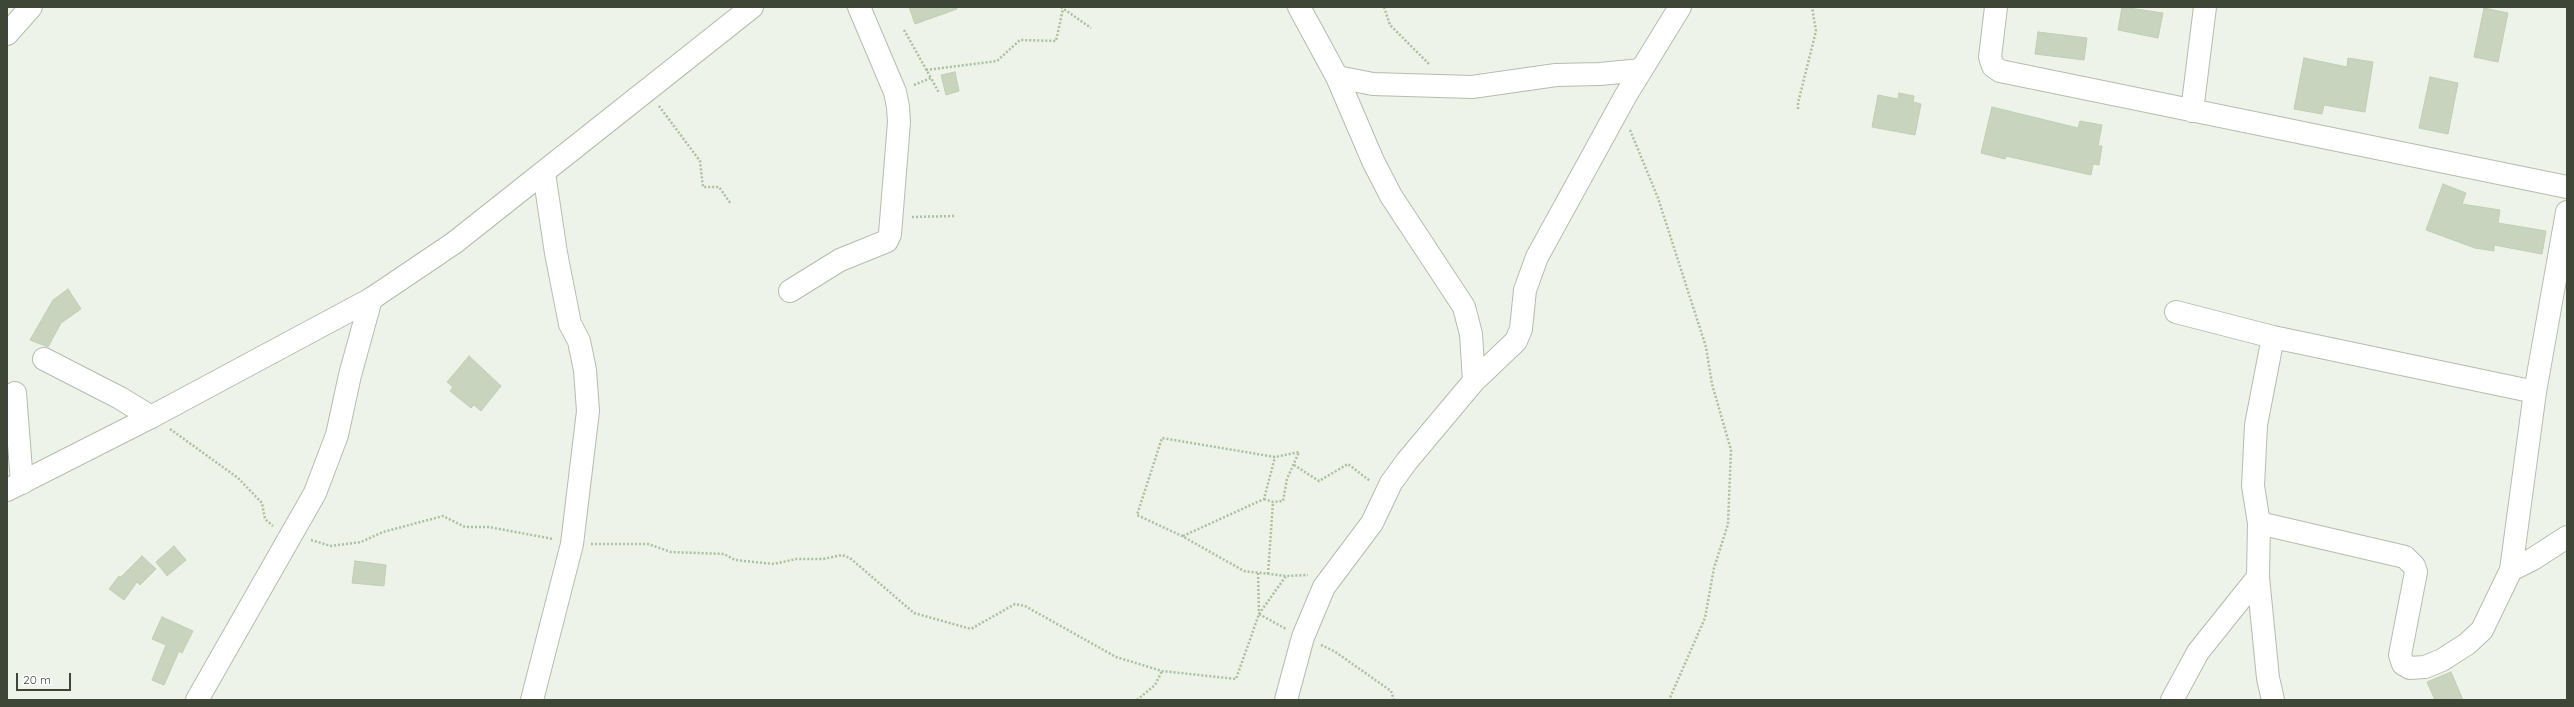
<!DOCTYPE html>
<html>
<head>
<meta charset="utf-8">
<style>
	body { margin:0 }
	#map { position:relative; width:2574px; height:707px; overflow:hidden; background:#edf3e9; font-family:Quicksand,sans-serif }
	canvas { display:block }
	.frame { position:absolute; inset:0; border:8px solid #3e4637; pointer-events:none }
	.scale { position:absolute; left:16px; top:673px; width:55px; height:18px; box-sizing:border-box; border:2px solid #3e4637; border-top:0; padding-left:5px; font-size:12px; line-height:14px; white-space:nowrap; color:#3e4637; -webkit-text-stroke:3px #fff; paint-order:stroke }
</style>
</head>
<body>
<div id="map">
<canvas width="2574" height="707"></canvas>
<div class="frame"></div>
<div class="scale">20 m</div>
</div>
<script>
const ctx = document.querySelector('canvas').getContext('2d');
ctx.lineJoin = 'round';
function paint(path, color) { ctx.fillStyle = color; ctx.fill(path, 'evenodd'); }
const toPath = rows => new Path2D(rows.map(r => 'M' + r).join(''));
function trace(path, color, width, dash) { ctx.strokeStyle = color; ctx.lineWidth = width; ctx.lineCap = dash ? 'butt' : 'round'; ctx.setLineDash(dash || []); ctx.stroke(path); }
const building = toPath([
	[909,7,956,7,957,9,915,24,909,7],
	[2122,7,2163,13,2158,38,2118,30,2122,7],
	[2484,8,2508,13,2498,62,2474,57,2484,8],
	[2038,32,2087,38,2084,60,2035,54,2038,32],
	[2304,58,2347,67,2348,58,2373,62,2365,112,2324,105,2322,114,2294,109,2304,58],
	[955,72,959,91,946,95,941,75,955,72],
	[2430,77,2458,83,2448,134,2419,128,2430,77],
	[1899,93,1914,96,1913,102,1921,104,1915,135,1872,127,1878,95,1898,99,1899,93],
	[1992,107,2078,128,2080,121,2102,125,2098,146,2102,146,2099,165,2093,164,2091,175,2006,156,2005,159,1981,153,1992,107],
	[2443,184,2466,193,2462,204,2500,210,2498,223,2546,231,2542,254,2494,245,2494,251,2475,248,2426,230,2443,184],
	[68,289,81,309,61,323,48,347,30,340,53,300,68,289],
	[469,356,501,386,481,411,474,405,471,408,450,391,453,387,447,382,469,356],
	[174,546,186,560,167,576,156,562,174,546],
	[142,556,156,569,140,585,137,582,124,600,109,589,119,576,121,577,142,556],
	[355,561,386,565,384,586,352,583,355,561],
	[162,617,193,631,182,653,179,651,164,685,152,680,166,645,152,639,162,617],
	[2451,672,2463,700,2435,700,2427,682,2451,672]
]);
paint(building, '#c9d4bf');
trace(building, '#bfceb2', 1);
const minor = toPath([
	[1299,7,1337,77,1373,161,1391,196,1464,307,1471,334,1474,381],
	[1996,7,1990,57,1993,66,2000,71,2567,187],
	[7,34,31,7],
	[1337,77,1373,84,1472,87,1556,75,1600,74,1641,70],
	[2192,111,2205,7],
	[790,291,840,260,887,241,890,234,899,122,898,107,895,92,859,7],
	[2176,312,2273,337,2535,392],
	[2273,337,2256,425,2253,486,2259,523,2258,577,2268,678,2273,700],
	[44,359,120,398,151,417],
	[15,393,22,483],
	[2259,523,2405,557,2414,566,2416,572,2400,655,2403,664,2410,668,2425,667,2442,660,2467,644,2482,630,2511,570,2535,392,2567,212],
	[2511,570,2533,559,2567,537],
	[197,700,315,493,337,435,350,375,371,299],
	[532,700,572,544,588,411,585,370,579,341,570,324,556,253,544,173],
	[1286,700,1303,637,1324,587,1372,523,1391,483,1407,461,1474,381,1516,341,1521,329,1525,290,1537,257,1626,95,1680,7],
	[2172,700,2198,652,2258,577]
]);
const tertiary = toPath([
	[7,490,151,417,371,299,454,243,752,7]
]);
trace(minor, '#b4beac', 24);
trace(tertiary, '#b4beac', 24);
trace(toPath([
	[1061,7,1091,28],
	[1384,7,1390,25,1430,65],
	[904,30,931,78],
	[926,70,997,61,1020,40,1056,41,1063,9],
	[914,85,931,78,939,93],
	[659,106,700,161,703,187,719,187,731,204],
	[1798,109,1798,103,1816,31,1812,7],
	[1630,130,1658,198,1706,347,1712,384,1731,450,1728,524,1714,568,1705,618,1669,700],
	[912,217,954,216],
	[170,429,238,478,262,503,265,519,273,526],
	[1294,465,1319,481,1348,464,1370,481],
	[1264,499,1273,502,1283,501,1287,479,1299,452,1275,457,1162,438,1137,515,1182,536,1244,571,1286,576],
	[1183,536,1264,499,1275,457],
	[311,540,331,546,361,542,383,532,443,516,465,527,489,527,553,539],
	[591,544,648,544,671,552,724,554,735,560,774,564,796,559,823,559,842,555,850,558,914,613,971,629,1015,604,1025,606,1116,657,1162,671,1236,679,1259,614,1286,629],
	[1258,573,1259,614],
	[1268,574,1273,502],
	[1259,614,1286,576,1308,575],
	[1321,645,1334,651,1391,691,1394,700],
	[1137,700,1155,685,1162,671]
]), '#acbf9e', 2.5, [2, 2]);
trace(minor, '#fff', 22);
trace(tertiary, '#fff', 22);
</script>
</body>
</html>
